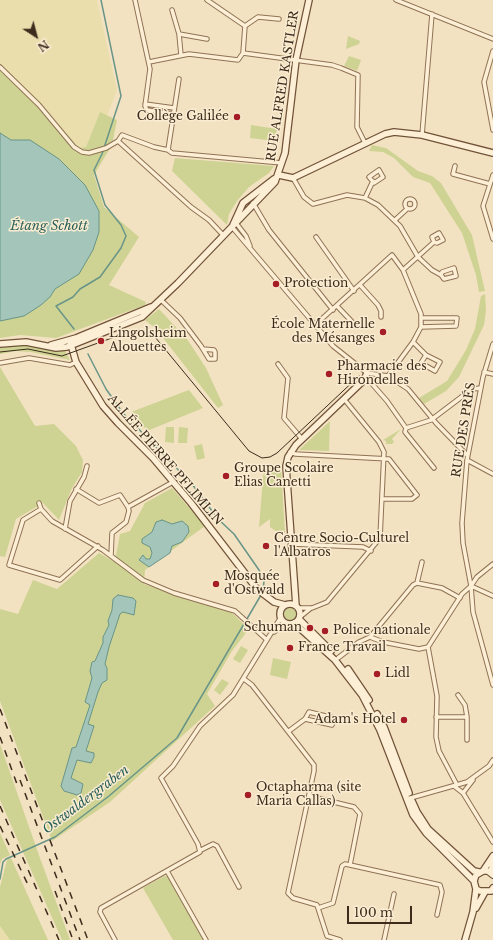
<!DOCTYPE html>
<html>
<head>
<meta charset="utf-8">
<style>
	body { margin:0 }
	#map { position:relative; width:493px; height:940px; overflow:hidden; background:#f3e2c1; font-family:"Libre Baskerville",serif }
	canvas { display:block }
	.north { position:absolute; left:16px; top:16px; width:40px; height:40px; -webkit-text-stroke:3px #f9ecd1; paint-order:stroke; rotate:144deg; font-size:11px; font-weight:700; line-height:16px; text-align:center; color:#3d2b1c }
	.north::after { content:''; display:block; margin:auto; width:14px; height:18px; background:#3d2b1c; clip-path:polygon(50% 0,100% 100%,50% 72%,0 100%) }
	.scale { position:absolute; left:347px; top:906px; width:65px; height:18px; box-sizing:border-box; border:2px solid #3d2b1c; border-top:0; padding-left:5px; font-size:12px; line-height:14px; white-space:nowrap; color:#3d2b1c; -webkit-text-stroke:3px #f9ecd1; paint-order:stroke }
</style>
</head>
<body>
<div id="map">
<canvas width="493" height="940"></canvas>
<div class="north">N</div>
<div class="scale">100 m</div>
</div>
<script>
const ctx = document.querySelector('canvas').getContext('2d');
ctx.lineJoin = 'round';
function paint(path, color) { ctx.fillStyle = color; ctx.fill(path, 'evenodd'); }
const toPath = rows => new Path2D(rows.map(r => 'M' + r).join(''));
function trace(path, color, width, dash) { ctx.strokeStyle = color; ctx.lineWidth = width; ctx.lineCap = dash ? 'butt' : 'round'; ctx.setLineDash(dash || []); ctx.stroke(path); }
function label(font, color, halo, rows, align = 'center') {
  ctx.font = font + ' "Libre Baskerville",serif'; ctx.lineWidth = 3; ctx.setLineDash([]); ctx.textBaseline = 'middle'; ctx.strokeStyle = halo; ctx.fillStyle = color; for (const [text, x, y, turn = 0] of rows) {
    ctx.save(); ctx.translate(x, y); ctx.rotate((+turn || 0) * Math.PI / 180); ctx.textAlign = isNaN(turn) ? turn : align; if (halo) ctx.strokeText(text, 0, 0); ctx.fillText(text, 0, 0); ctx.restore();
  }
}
paint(toPath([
	[0,0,97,0,117,90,107,116,100,112,86,147,79,148,75,145,40,104,0,64],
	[0,926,10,940,0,940]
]), '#eadead');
paint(toPath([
	[348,36,360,41,359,44,346,49],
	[349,56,361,60,357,71,344,66],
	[0,64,40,104,79,148,86,147,100,112,117,120,112,145,94,175,104,207,139,237,109,285,146,302,145,305,56,338,20,335,0,338],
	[251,125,277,129,275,141,250,138],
	[372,145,386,148,418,171,432,176,441,183,472,235,485,291,479,292,476,275,462,233,430,183,413,177,394,158,383,152,369,151],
	[175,158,274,166,269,173,249,187,237,201,229,214,227,225,172,171],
	[485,294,486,310,484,325,459,377,446,391,424,404,419,398,447,381,466,350,475,329,481,296],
	[159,309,187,339,206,368,223,405,218,408,156,329,145,320],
	[17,344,65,351,70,360,31,352,16,351,0,354,0,347],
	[0,367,35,426,54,424,76,446,83,460,82,472,72,488,59,520,43,503,16,519,5,557,0,556],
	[189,390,203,408,147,431,131,412],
	[330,421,329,451,299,450,329,422],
	[166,427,174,427,174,443,165,442],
	[179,427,188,428,187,443,178,443],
	[401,429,392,439,394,442,392,444,386,444,386,441,383,440],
	[202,444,205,458,197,460,194,446],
	[264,466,281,467,285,533,277,532,270,527,270,519,259,527],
	[172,488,205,526,145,570,144,584,232,613,249,629,232,651,207,694,215,706,110,802,52,841,0,701,0,609,18,614,33,580,57,589,99,553,113,561,116,555,120,534,130,531,145,503],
	'284 614a6 6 0 1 1 12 0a6 6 0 1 1-12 0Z',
	[241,646,248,650,240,663,233,659],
	[273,658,291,662,287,679,270,675],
	[222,679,229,683,220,695,214,690],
	[0,744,40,858,70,940,62,940,0,800],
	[0,833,10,855,2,859,0,864],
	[11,858,48,940,10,940,0,926,0,887,7,860],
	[164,876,168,876,204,940,173,940,143,888]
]), '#ced393');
const water = toPath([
	[0,133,11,140,30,140,59,159,85,185,99,211,99,232,93,250,79,274,55,289,50,297,41,305,24,316,0,321,0,133],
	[162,520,172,524,182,521,188,526,189,532,182,542,172,546,170,553,149,567,139,560,143,555,146,559,150,559,152,553,150,547,142,543,142,539,152,532,156,522,162,520],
	[118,595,133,598,136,601,134,615,123,612,120,614,109,647,105,664,107,668,107,680,102,683,98,692,88,724,94,726,86,751,94,753,94,757,91,763,77,760,71,778,83,784,81,793,77,795,64,791,61,786,72,748,76,747,90,705,85,702,92,678,90,671,92,662,95,661,103,643,103,637,109,625,108,621,112,610,113,599,118,595]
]);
paint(water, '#a4c5ba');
trace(water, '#699588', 1);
trace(toPath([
	[74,329,56,306,73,297,80,289,100,277,121,248,126,236,121,225,105,205,94,170,102,154,121,96,101,0],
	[88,354,106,389,123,413,192,484,218,519,234,534,259,570,264,581,263,592],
	[0,879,3,862,6,859,55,837,109,796,177,738,261,595]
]), '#699588', 1.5);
const street = toPath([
	[135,0,150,69,145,106,147,110,173,114],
	[207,0,245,26,243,53],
	[396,0,493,39],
	[172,10,179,34,181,55],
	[245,26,258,17,279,19],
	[179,34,207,39],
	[493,51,484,82,493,130],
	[149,62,189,54,238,60,243,53,332,65,341,68,358,75,357,127,365,143],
	[0,67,39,105,74,147,82,152,89,153,106,148,118,141,122,135,154,147,168,150,172,153,282,163],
	[145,104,174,108],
	[422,135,432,14],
	[118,141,191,207,209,220,224,236],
	[168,150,179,79],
	[455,166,453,174,490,184],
	[379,170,383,177,374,183,369,177,379,170],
	[493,175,483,206,493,239],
	[293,178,304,197,313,204,347,195,365,198,378,205,400,226,418,257,432,270,441,275,444,279,456,276,454,268,442,272,441,275],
	[365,198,373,181],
	'405 204a5 5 0 1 1 10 0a5 5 0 1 1-10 0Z',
	[253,203,269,230,333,310],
	[395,220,407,209],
	[236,223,246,236,250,246],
	[232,227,333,346,367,373,388,376,408,389,436,423,467,455],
	[439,233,443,240,437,243,434,242,432,237,439,233],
	[316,237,354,291],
	[360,285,378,305,381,311,381,317],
	[161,300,180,318,201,346,209,359,215,359,215,352,214,350,203,349],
	[337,306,356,326],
	[314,326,392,255,403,270],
	[421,327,456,326,457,318,422,318],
	[413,342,426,355],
	[493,344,483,377,467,460,462,523,463,543,471,586,473,612,493,685],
	[426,355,440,362,435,371,421,363,426,355],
	[0,363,29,358,70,365,76,362],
	[278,364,288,378,284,418,302,439],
	[484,372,493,374],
	[388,376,413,342,421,327,421,314,403,270,434,242],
	[366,377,387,401,406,428,431,420,472,389,481,388],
	[406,428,405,432,434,468],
	[290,452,295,454,389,459,417,495,412,499,383,499],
	[467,460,493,474],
	[76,489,99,503,120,495,128,507,129,511,126,522,112,533,111,556],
	[39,503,41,509,52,521,103,550,143,580,174,593,235,611,267,640],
	[128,507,173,482],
	[41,509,23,520,9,565,60,580,98,546],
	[65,529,70,501,84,477,87,466],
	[292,544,363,547,371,551],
	[417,583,422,562],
	[471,586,493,596],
	[298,608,312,608,327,602,380,538,384,452,379,442,344,399],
	[300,617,311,608],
	[274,632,287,623],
	[370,637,383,642,419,649,428,647],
	[338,658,359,642,370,637,413,585,417,583,442,588,460,598],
	[244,679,252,685,314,765,314,771,288,893,293,898,317,905,327,936,340,940],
	[458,695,465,705,467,717,467,740],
	[436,717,467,717],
	[289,731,305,719,309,712,334,718,332,725,305,719],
	[457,785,439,751,436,737,437,696,428,647,462,594,471,586,477,577,493,564],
	[454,786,463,793,493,842],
	[463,793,473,780],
	[309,796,354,807,360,814,350,865,345,864,342,866,333,903,318,908],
	[407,799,467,782,489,766,493,760],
	[201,850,213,844,217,846,239,887],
	[350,865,440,885,442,892,437,915],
	[167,871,206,940],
	[115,940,100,912,101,908,200,852,198,844,161,778,173,766,200,726,233,695,281,617],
	[384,940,394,894]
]);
const secondary = toPath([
	[279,175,293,178,385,134,394,132,422,135,493,153],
	[233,225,243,203,274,179],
	[70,341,76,362,103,406,118,423,153,458,191,503,257,589,274,602,285,605],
	[0,344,26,342,56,348,67,347,142,317,178,283,275,182,285,153,296,60,309,0],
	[51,345,76,338,151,307],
	'280 614a10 10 0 1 1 20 0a10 10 0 1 1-20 0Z',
	[296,606,286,466,288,457,296,445,364,380,367,373],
	[299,619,331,651],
	[294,623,335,660,362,695,380,730,413,815,426,833,474,881],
	[348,669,369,700],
	[377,714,384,727,409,793],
	[412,801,417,812,428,829,474,871,479,872],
	[483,871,493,856],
	[491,873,493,863],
	[493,875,488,871,483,871,476,875,474,881,476,889,480,891,491,891,493,888],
	[476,908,485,892],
	[465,940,473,912,476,889]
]);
trace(street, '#8f7256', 5.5);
trace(secondary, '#715339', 8);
trace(street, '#fdefd5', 3.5);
trace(secondary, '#fdefd5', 5.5);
trace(toPath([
	[0,352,28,349,62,356,134,330,142,330,149,332,155,337,249,451,262,458,270,457,277,453,359,376]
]), '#3d2b1c', 1);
trace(toPath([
	[0,709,88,940],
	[0,737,18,787],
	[20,780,80,940],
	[0,806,59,940],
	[0,826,30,889],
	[55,891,73,940]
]), '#3d2b1c', 1.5, [7, 7]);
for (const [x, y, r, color] of [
	[237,117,4,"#a61e25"],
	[276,284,4,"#a61e25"],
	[383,332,4,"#a61e25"],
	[101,341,4,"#a61e25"],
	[329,374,4,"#a61e25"],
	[226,476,4,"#a61e25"],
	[266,546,4,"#a61e25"],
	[216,584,4,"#a61e25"],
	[310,628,4,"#a61e25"],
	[325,631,4,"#a61e25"],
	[290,648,4,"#a61e25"],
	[377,674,4,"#a61e25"],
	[404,720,4,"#a61e25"],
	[248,795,4,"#a61e25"]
]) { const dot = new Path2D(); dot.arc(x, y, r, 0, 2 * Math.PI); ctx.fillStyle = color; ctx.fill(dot); trace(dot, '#f9ecd1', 1.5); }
label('12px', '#3d2b1c', '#f9ecd1', [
	["RUE ALFRED KASTLER",283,86,-81],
	["RUE DES PRÉS",464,430,-81],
	["ALLÉE PIERRE PFLIMLIN",165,460,49]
]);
label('12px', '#3d2b1c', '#f9ecd1', [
	["Collège Galilée",229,117,"right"],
	["Protection",284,284],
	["École Maternelle",375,325,"right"],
	["des Mésanges",375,339,"right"],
	["Lingolsheim",109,334],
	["Alouettes",109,348],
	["Pharmacie des",337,367],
	["Hirondelles",337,381],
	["Groupe Scolaire",234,469],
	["Elias Canetti",234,483],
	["Centre Socio-Culturel",274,539],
	["l'Albatros",274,553],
	["Mosquée",224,577],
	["d'Ostwald",224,591],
	["Schuman",302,628,"right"],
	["Police nationale",333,631],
	["France Travail",298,648],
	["Lidl",385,674],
	["Adam's Hotel",396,720,"right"],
	["Octapharma (site",256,788],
	["Maria Callas)",256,802]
], 'left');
label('italic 13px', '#295f59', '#f9ecd1', [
	["Étang Schott",49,226],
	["Ostwaldergraben",86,800,-37]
]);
</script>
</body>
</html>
